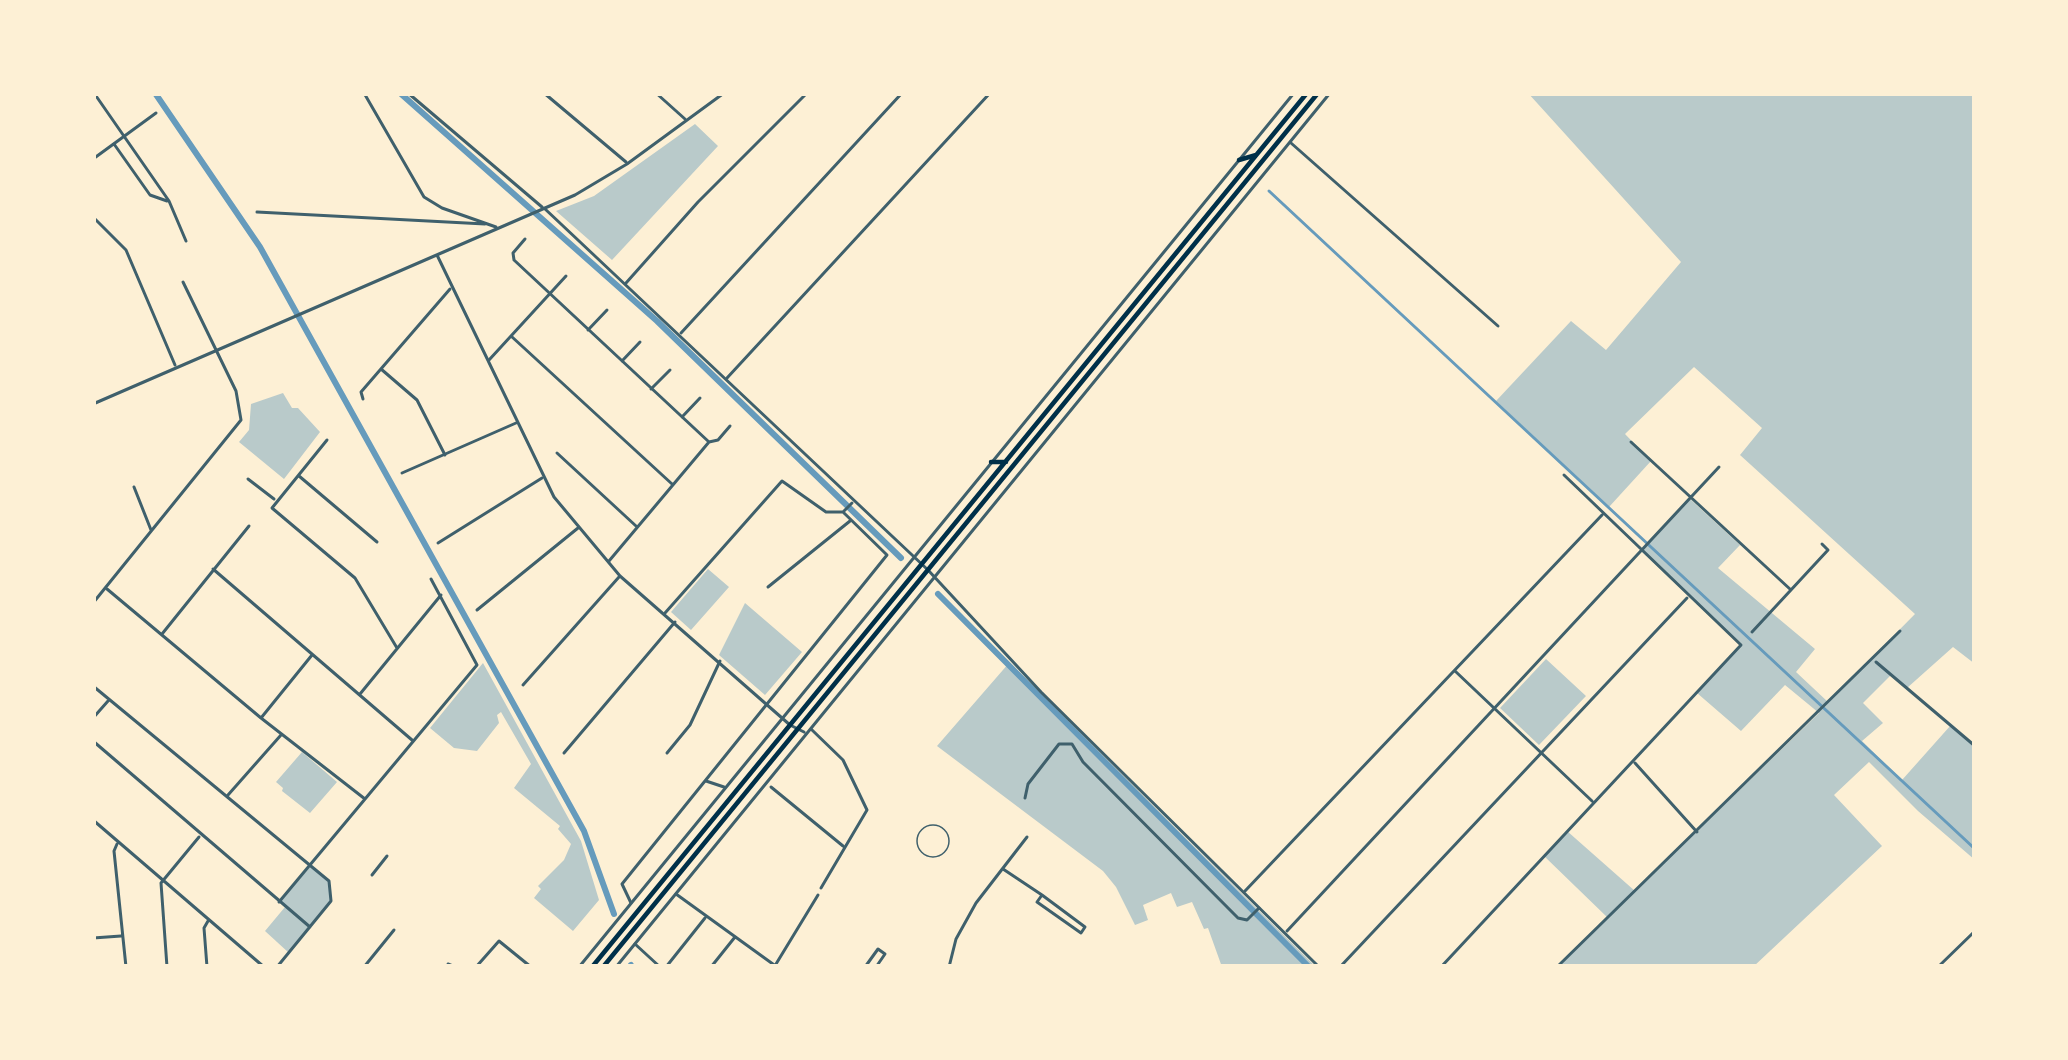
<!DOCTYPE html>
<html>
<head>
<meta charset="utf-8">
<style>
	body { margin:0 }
	#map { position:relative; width:2068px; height:1060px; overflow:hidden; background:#fdf0d5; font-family:"IBM Plex Sans",sans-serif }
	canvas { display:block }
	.frame { position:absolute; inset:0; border:96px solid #fdf0d5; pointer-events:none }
</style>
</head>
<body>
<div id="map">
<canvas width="2068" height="1060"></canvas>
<div class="frame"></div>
</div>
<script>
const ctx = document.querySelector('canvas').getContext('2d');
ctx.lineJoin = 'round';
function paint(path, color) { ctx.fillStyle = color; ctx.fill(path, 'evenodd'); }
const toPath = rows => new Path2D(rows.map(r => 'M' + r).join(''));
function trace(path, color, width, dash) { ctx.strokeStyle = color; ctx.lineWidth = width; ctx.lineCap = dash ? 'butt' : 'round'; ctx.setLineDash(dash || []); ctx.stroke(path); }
paint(toPath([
	[1528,93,1975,93,1975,664,1953,647,1907,688,1891,675,1863,703,1883,723,1862,741,1902,780,1951,725,1975,746,1975,860,1918,811,1869,762,1834,795,1882,846,1753,967,1557,967,1608,918,1544,856,1567,831,1635,891,1819,713,1785,685,1741,731,1697,693,1740,645,1641,551,1690,499,1740,545,1718,568,1815,649,1796,672,1828,702,1915,614,1740,455,1762,428,1694,367,1625,434,1651,461,1609,507,1496,401,1571,321,1606,350,1681,262],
	[695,124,718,146,612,260,556,211,594,196],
	[283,393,292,408,298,408,320,432,284,479,239,442,249,430,251,404],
	[708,569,729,587,691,630,671,612],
	[745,603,802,652,765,695,719,655],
	[1546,659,1586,696,1539,745,1500,708],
	[483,663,581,841,599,900,573,931,534,898,541,889,538,886,564,860,571,844,558,829,560,826,514,788,531,764,501,712,497,715,499,723,477,751,454,748,430,728],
	[1009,663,1316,967,1222,967,1208,928,1204,929,1192,902,1177,907,1171,893,1143,905,1148,920,1135,925,1116,887,1103,871,937,746],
	[302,752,337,782,310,813,282,791,283,788,276,782],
	[311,866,329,881,331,901,289,953,265,931,285,907,279,902]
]), '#b9caca');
trace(toPath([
	[1269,191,1975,849]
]), '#669bbc', 3);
trace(toPath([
	[155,93,260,247,584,831,614,914],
	[400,93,657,321,901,558],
	[938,594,1309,967],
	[631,965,632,967]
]), '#669bbc', 6);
trace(toPath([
	'917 841a16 16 0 1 1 32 0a16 16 0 1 1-32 0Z'
]), '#3f606c', 1.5);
trace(toPath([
	[94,93,169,201,186,241],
	[364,93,424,197,442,208,496,227],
	[408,93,542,207],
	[544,93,626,162],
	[656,93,685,119],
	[1291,143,1498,326],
	[114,144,150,195,167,201],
	[93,159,156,113],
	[257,212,485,224],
	[93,217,126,250,175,365],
	[525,239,513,253,514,260,709,442,609,561],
	[626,283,698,202,807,93],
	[588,330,607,310],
	[681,333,902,93],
	[511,336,672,484],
	[489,360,566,276],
	[622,361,640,342],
	[381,369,417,400,445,455],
	[727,378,990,93],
	[651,389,670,370],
	[363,399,361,392,450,289],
	[682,417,700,398],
	[327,440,272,508,355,578,397,648],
	[709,442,718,440,730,426],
	[1631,442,1791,590],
	[557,453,636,526],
	[402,473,516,423],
	[299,476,377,542],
	[248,479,274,499],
	[134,487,151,530],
	[438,543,542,478],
	[213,569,412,740],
	[768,587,850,521],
	[107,589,261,718,365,799],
	[93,603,241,420,236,391,183,282],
	[477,610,578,528],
	[665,613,782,481,826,512,843,512,852,503],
	[1752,632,1828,550,1822,544],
	[162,634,249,526],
	[1876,662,1975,746],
	[1455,671,1592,801],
	[523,685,619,577],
	[93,686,329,881,331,901,277,967],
	[360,694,441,595],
	[93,718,108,701],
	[261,718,312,655],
	[811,729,843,760,867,810,821,888],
	[93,741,310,927],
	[564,753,675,622],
	[667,753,690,725,720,661],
	[1635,763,1697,832],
	[706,781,724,787],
	[771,787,843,846],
	[228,795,281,735],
	[1025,798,1028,784,1059,744,1072,744,1083,762,1238,918,1247,920,1259,908],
	[93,820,264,967],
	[117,844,114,851,126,967],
	[1003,869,1042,895,1085,927,1081,933,1037,902,1042,895],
	[372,875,387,856],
	[1245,891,1602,515],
	[676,894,777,967],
	[279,902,477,665,431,579],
	[631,903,622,884,887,555,843,512],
	[1287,931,1719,467],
	[93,938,121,936],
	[635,944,660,967],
	[448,964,455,967],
	[776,964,818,895],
	[167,967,161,883,199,837],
	[207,967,204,928,208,921],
	[364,967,394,930],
	[476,967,499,941,531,967],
	[666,967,705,918],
	[711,967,735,937],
	[865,967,878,949,885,954],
	[876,967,885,954],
	[949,967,956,939,976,903,1027,837],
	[1340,967,1687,598],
	[1441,967,1741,645,1564,475],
	[1557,967,1900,631],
	[1938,967,1975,931]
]), '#3f606c', 3);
trace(toPath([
	[544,208,928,570,1041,692,1319,967],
	[437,255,554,497,620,576,790,725,804,732],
	[93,404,575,195,627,164,724,93],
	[579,967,1294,93],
	[616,967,1330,93]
]), '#3f606c', 3);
trace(toPath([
	[1239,160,1256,155],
	[991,462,1006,462],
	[592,967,1307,93],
	[603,967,1318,93]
]), '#003049', 4.5);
</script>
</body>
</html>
